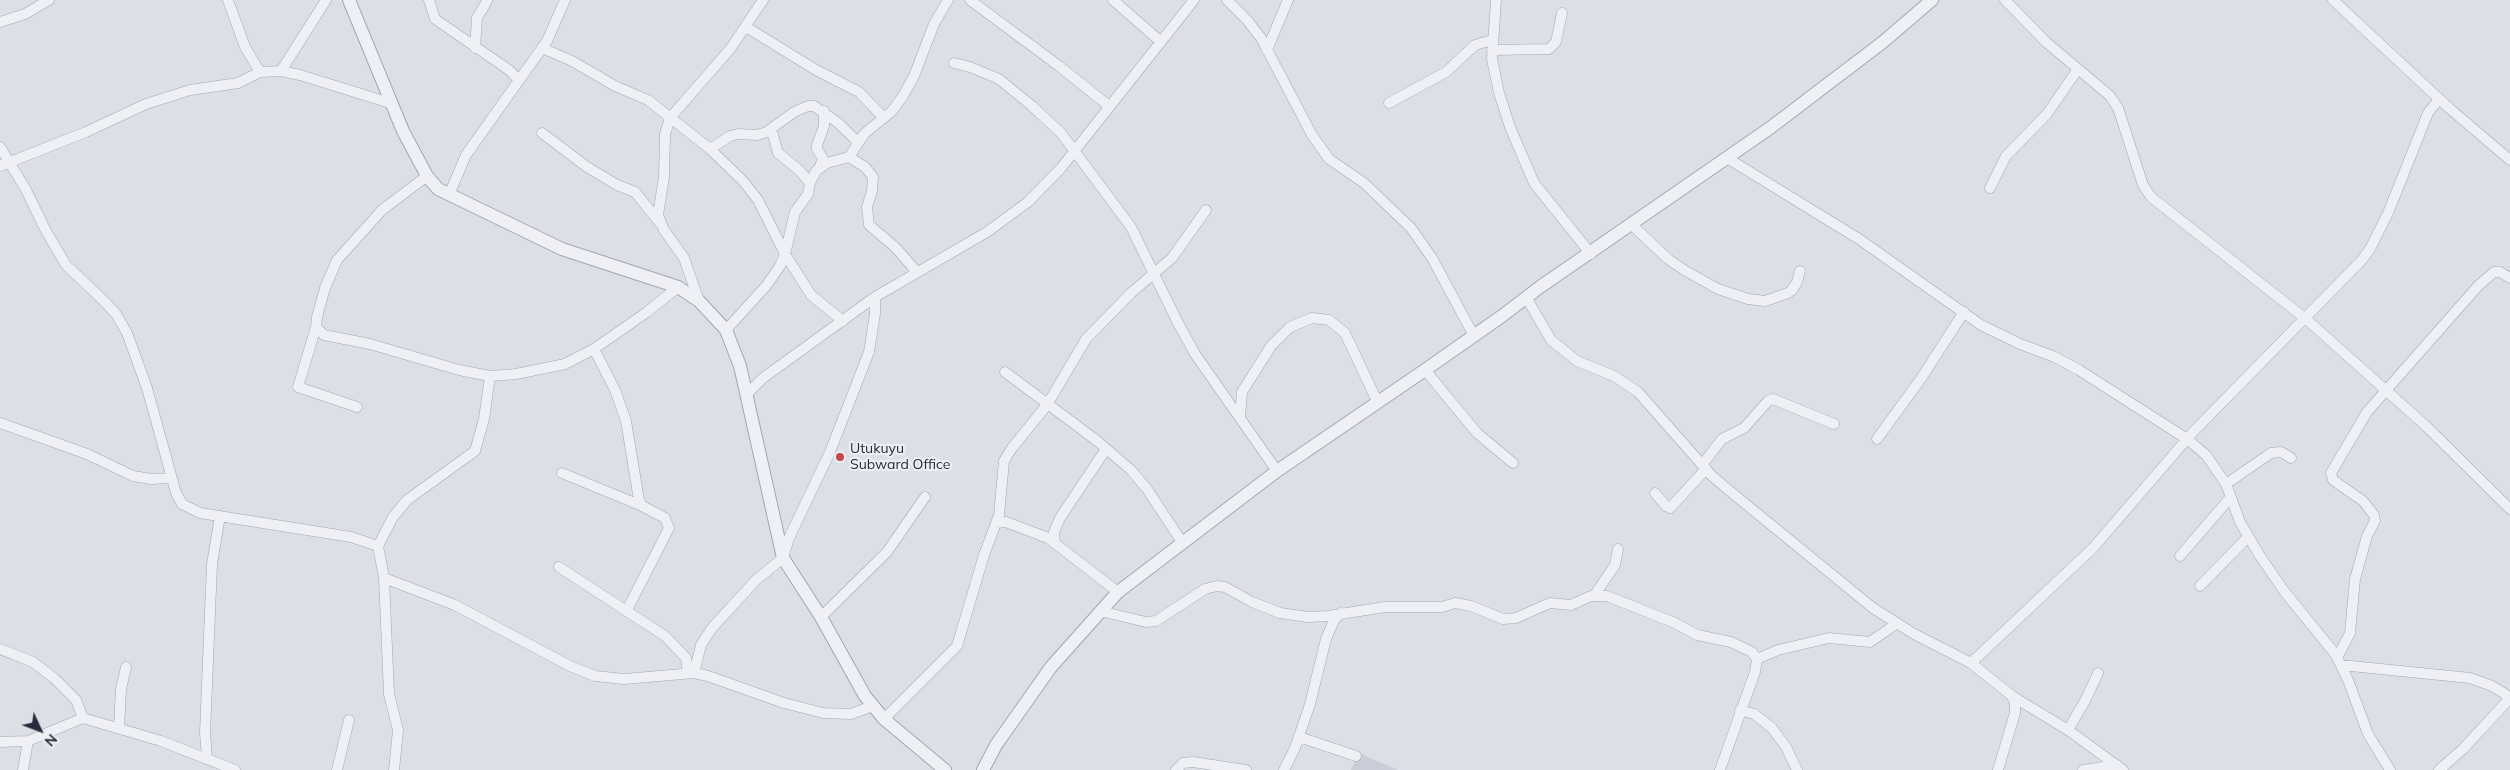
<!DOCTYPE html>
<html>
<head>
<meta charset="utf-8">
<style>
	body { margin:0 }
	#map { position:relative; width:2510px; height:770px; overflow:hidden; background:#dddfe6; font-family:Mulish,sans-serif }
	canvas { display:block }
	.north { position:absolute; left:15px; top:705px; width:50px; height:50px; -webkit-text-stroke:4px #eceef4; paint-order:stroke; rotate:133deg; font-size:14px; font-weight:700; line-height:20px; text-align:center; color:#272c3c }
	.north::after { content:''; display:block; margin:auto; width:18px; height:22px; background:#272c3c; clip-path:polygon(50% 0,100% 100%,50% 72%,0 100%) }
</style>
</head>
<body>
<div id="map">
<canvas width="2510" height="770"></canvas>
<div class="north">N</div>
</div>
<script>
const ctx = document.querySelector('canvas').getContext('2d');
ctx.lineJoin = 'round';
function paint(path, color) { ctx.fillStyle = color; ctx.fill(path, 'evenodd'); }
const toPath = rows => new Path2D(rows.map(r => 'M' + r).join(''));
function trace(path, color, width, dash) { ctx.strokeStyle = color; ctx.lineWidth = width; ctx.lineCap = dash ? 'butt' : 'round'; ctx.setLineDash(dash || []); ctx.stroke(path); }
function label(font, color, halo, rows, align = 'center') {
  ctx.font = font + ' Mulish,sans-serif'; ctx.lineWidth = 4.5; ctx.setLineDash([]); ctx.textBaseline = 'middle'; ctx.strokeStyle = halo; ctx.fillStyle = color; for (const [text, x, y, turn = 0] of rows) {
    ctx.save(); ctx.translate(x, y); ctx.rotate((+turn || 0) * Math.PI / 180); ctx.textAlign = isNaN(turn) ? turn : align; if (halo) ctx.strokeText(text, 0, 0); ctx.fillText(text, 0, 0); ctx.restore();
  }
}
paint(toPath([
	[1359,753,1398,770,1351,770]
]), '#cbced8');
const minor = toPath([
	[228,0,245,47,260,72],
	[429,0,435,19,509,70,519,80],
	[970,0,1059,66,1109,106],
	[1113,0,1161,42],
	[1227,0,1247,20,1261,38,1312,135,1329,159,1364,183,1411,228,1432,258,1474,336],
	[1496,0,1492,59,1499,93,1510,127,1534,183,1591,254],
	[2005,0,2046,42,2110,96,2118,108,2143,185,2151,197,2306,319,2426,426,2510,509],
	[2333,0,2449,108,2510,160],
	[0,22,25,14,49,0],
	[746,27,816,70,859,92,883,117],
	[475,48,477,18,487,1],
	[542,48,572,61,615,86,648,100,710,149,743,181,758,200,785,254,811,295,843,321],
	[1267,50,1288,0],
	[1492,50,1549,49,1556,42,1562,13],
	[954,63,970,67,999,79,1032,106,1061,133,1131,227,1177,321,1195,354,1277,471],
	[281,71,326,0],
	[1389,103,1446,72,1475,45,1492,40],
	[768,131,794,112,808,106,814,106,837,122,858,142],
	[542,133,587,167,617,185,635,192,660,223],
	[0,147,25,188,46,231,66,265,103,300,116,314,127,333,147,388,176,493,182,504,200,513,351,537,378,546,384,578,389,694,398,730,394,770],
	[710,149,730,136,738,134,757,135,770,131,773,135,778,153,799,170,810,183],
	[849,157,865,167,873,177,872,191,867,207,869,225,895,247,917,272],
	[1727,158,1859,239,1981,325,2020,344,2055,357,2079,370,2187,439,2206,455,2226,484,2240,522,2260,556,2284,591,2336,655,2348,680,2368,734,2390,770],
	[0,166,86,132,146,104,190,90,238,83,260,72,281,71,300,75,390,103],
	[820,166,823,159,817,149,817,145,824,126,824,111],
	[427,176,382,210,337,260,325,288,317,317,316,327,324,335,370,344,459,370,490,376,516,374,565,364,594,349,647,312,678,287],
	[1990,188,2006,156,2047,114,2078,69],
	[449,195,466,155,547,41,565,0],
	[1631,224,1668,259,1684,270,1718,289,1748,299,1765,301,1788,293,1792,290,1797,282,1800,271],
	[1526,297,1551,340,1577,361,1614,376,1638,392,1712,476,1737,497,1873,608,1914,634,1971,663,2011,695,2015,702,2015,713,1998,770],
	[699,301,684,258,664,230,658,215,664,177,665,134,670,118,731,48,763,0],
	[316,327,298,387,357,407],
	[726,330,766,286,780,266,785,254,795,212,808,194,810,183,816,171,827,163,849,157,864,134,892,111,903,96,914,76,934,24,948,0],
	[594,349,615,390,626,421,639,500,642,506,665,518,669,528,627,610],
	[1425,370,1477,433,1513,463],
	[1005,372,1096,440,1131,470,1147,489,1182,542],
	[747,394,763,378,875,297,987,232,1028,202,1061,168,1194,0],
	[1240,417,1242,392,1271,346,1290,327,1312,318,1329,320,1345,333,1377,401],
	[0,423,87,454,133,476,151,479,171,478],
	[1877,439,1920,380,1964,312],
	[1702,465,1722,439,1744,428,1768,401,1773,399,1834,424],
	[562,473,642,506],
	[2226,484,2271,453,2281,452,2291,458],
	[1655,493,1666,506,1670,508,1706,469],
	[996,523,1006,522,1048,538,1118,592],
	[1055,543,1054,532,1060,518,1106,449],
	[378,546,393,517,407,500,475,451,484,419,490,376],
	[2180,556,2230,498],
	[559,567,665,636,686,658,688,673],
	[384,578,455,605,570,666,595,676,624,679,694,673,708,676,784,703,823,713,851,714,873,706],
	[2200,586,2248,537],
	[1594,596,1615,565,1618,549],
	[1100,611,1146,622,1156,621,1205,589,1217,586,1225,587,1252,602,1280,613,1308,617,1328,616,1385,607,1442,607,1455,603,1471,606,1503,619,1516,618,1550,603,1571,605,1591,596,1607,596,1675,623,1697,635,1731,642,1752,652,1757,659,1755,672,1720,770],
	[821,617,887,552,925,497],
	[0,649,33,662,54,678,76,700,83,718],
	[2337,658,2350,633,2355,579,2367,536,2375,521,2374,515,2363,501,2333,480,2331,473,2367,412,2478,286,2494,272,2500,272,2510,278],
	[1757,659,1778,650,1829,638,1870,642,1896,624],
	[1971,663,2093,548,2193,432,2361,261,2370,249,2388,213,2428,113,2439,99],
	[2341,665,2470,678,2492,686,2510,697],
	[694,673,701,645,712,628,756,580,783,558,789,538,830,452,869,352,875,314,875,297],
	[2012,696,2068,730,2123,770],
	[1740,710,1754,714,1772,728,1786,747,1797,770],
	[884,719,957,646,984,555,999,515,1004,461,1012,448,1047,405,1086,339,1131,293,1172,258,1206,210],
	[119,728,121,689,126,667],
	[2068,730,2086,699,2098,673],
	[1299,737,1356,756],
	[0,742,28,741,83,718,161,741,235,770],
	[207,758,205,733,212,564,220,516],
	[23,770,28,741],
	[337,770,349,720],
	[1176,770,1183,763,1193,762,1246,770],
	[1284,770,1295,748,1310,704,1326,639,1334,620,1341,613],
	[2083,770,2117,765],
	[2439,770,2463,749,2510,698]
]);
const tertiary = toPath([
	[349,0,403,131,427,176,438,189,562,249,678,287,699,301,726,330,740,366,783,558,821,617,865,696,884,719,945,770],
	[983,770,996,745,1051,667,1118,592,1277,471,1425,370,1502,316,1540,287,1770,128,1883,42,1932,0]
]);
trace(minor, '#a3a6b0', 11);
trace(tertiary, '#a3a6b0', 14);
trace(minor, '#eff0f5', 10);
trace(tertiary, '#eff0f5', 12);
for (const [x, y, r, color] of [
	[840,457,5,"#c7464a"]
]) { const dot = new Path2D(); dot.arc(x, y, r, 0, 2 * Math.PI); ctx.fillStyle = color; ctx.fill(dot); trace(dot, '#eceef4', 2); }
label('14px', '#272c3c', '#eceef4', [
	["Utukuyu",850,449],
	["Subward Office",850,465]
], 'left');
</script>
</body>
</html>
